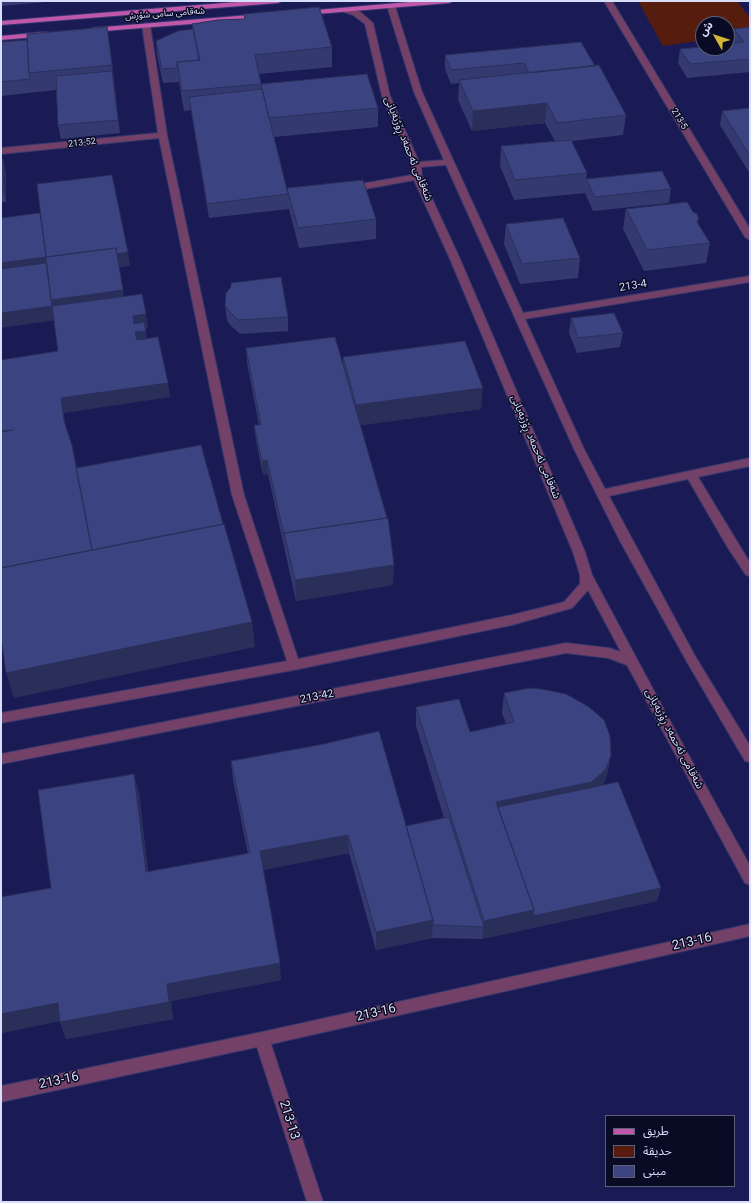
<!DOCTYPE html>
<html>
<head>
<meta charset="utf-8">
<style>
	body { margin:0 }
	#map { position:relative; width:751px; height:1203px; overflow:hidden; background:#1a1b55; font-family:Roboto,"Noto Sans Arabic",sans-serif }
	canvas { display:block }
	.frame { position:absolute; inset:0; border:2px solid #d8dffc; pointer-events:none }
	.legend { position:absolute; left:605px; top:1115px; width:130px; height:72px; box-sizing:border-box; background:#090b24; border:1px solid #5c607a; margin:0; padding:5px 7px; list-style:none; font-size:12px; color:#d8dffc }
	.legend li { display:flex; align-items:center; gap:8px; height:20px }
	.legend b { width:20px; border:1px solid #5c607a }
	.north { position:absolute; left:695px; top:16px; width:40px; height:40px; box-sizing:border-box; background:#090b24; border:1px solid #5c607a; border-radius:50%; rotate:309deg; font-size:11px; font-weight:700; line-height:16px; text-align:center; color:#d8dffc }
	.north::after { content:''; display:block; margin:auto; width:14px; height:18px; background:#d3b635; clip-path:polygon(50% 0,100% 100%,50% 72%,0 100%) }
</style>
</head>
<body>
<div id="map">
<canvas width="751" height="1203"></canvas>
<div class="frame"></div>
<ul class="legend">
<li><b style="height:5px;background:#bf58a9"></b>طريق</li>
<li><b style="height:11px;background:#561d0e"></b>حديقة</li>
<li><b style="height:11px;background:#3c4381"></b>مبنى</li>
</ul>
<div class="north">ش</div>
</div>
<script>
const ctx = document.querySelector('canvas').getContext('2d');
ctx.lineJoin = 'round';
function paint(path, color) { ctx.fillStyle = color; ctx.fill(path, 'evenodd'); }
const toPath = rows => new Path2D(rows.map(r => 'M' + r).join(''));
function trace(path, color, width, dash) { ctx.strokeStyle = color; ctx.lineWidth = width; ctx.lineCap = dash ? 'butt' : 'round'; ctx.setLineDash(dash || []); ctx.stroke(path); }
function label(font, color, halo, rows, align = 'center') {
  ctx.font = font + ' Roboto,"Noto Sans Arabic",sans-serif'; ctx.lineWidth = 3; ctx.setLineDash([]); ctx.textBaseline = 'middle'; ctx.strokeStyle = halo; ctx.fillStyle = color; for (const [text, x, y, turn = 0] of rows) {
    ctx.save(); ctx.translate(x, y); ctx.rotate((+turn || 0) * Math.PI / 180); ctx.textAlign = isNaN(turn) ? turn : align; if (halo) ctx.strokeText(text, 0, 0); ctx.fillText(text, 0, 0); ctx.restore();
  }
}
paint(toPath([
	[638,1,737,1,750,18,750,31,727,35,727,24,703,24,703,40,663,46]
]), '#561d0e');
const minor = toPath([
	[604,1,612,1,750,229,750,240,745,237,604,1],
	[388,4,391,4,395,6,422,92,523,313,750,276,750,282,525,319,584,449,605,489,750,458,750,466,698,477,750,563,750,576,746,575,728,548,688,479,609,496,695,656,750,746,750,762,745,761,687,662,620,541,574,449,446,165,421,167,422,177,460,259,585,552,592,575,677,734,750,866,750,885,745,883,627,665,608,658,566,653,1,764,1,754,566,643,609,648,621,652,588,590,572,608,512,625,294,670,1,723,1,713,287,661,232,495,159,138,1,154,1,148,158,133,142,25,146,23,150,25,167,135,244,495,298,659,512,615,564,602,580,584,580,575,573,552,450,259,414,180,349,192,344,189,349,186,412,175,412,165,382,96,365,24,353,15,344,12,344,8,347,8,359,11,373,23,390,96,419,162,444,160,414,92,387,6,388,4],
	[750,924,750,936,271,1044,323,1202,307,1202,257,1047,1,1102,1,1086,262,1032,750,924]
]);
const major = toPath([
	[249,1,282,1,278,3,1,25,1,21,249,1],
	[421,1,453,1,449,3,305,15,301,13,305,11,421,1],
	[261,14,264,14,264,18,92,32,88,30,92,28,261,14],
	[44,32,47,32,47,36,1,40,1,36,44,32]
]);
trace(minor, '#35366c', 2);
trace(major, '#35366c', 2);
paint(minor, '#734167');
paint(major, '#bf58a9');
paint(toPath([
	[1,1,58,1,1,6],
	[244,14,332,47,332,67,259,74,261,84,378,108,378,127,274,137,288,194,287,188,376,219,376,239,299,248,289,209,209,218,191,110,184,111,179,82,163,83,157,55,156,41,193,29,192,24,245,19],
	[750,27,750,72,687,78,678,63,680,49,732,43,731,42,734,29],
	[1,42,110,46,120,133,61,139,58,125,56,90,1,96],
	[445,55,595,66,626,115,623,135,572,141,587,173,586,179,671,189,669,203,593,211,585,193,514,200,500,166,501,146,555,141,545,123,472,131,458,100,459,83,451,84,445,69],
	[750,108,750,174,720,125,722,111],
	[1,159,6,173,6,202,1,202],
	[626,209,698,224,710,243,706,263,644,271,623,229],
	[506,224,580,258,578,278,520,284,504,244],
	[225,306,288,317,288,331,240,334,230,325,227,320],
	[571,318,623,333,620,347,577,353,569,333],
	[246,348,343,363,343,357,481,409,360,425,393,585,296,601,268,474,263,475,256,440,254,425,259,425,247,363],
	[504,693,611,755,607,775,603,785,657,901,482,939,432,938,376,950,349,853,263,870,281,980,171,1001,173,1019,66,1039,60,1021,1,1033,1,897,51,888,139,793,148,872,248,854,233,780,231,761,406,826,444,818,416,726,416,707,470,732,506,724,502,713]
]), '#343a6f');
paint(toPath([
	[107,27,110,46,120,133,118,120],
	[547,103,545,123,472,131,473,111],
	[3,159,6,173,6,202,3,188],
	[128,252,130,266,50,277,123,290,126,310,1,328,1,263,46,257],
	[146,314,148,328,135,330,133,316],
	[146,331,148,345,138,346,135,332],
	[168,383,170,397,64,413,67,436,64,421,61,398],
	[483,388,481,409,356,426,356,405],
	[267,460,268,474,263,475,262,461],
	[394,565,393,585,296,601,295,580],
	[252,622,255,647,14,698,6,673],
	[611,755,607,775,602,788,500,819,496,802],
	[134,774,139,793,150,890,146,872],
	[348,835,349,853,262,870,260,851],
	[661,888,657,901,482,939,484,921,534,910],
	[433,920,432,938,376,950,376,932],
	[280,963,281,980,171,1001,173,1019,66,1039,60,1022,167,984],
	[58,1003,64,1020,1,1033,1,1014]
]), '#2a2f5a');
const building = toPath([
	[319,7,332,47,255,55,261,84,182,91,177,62,200,60,192,24,218,20,245,19,244,14,319,7],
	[107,27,112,65,29,73,27,34,107,27],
	[750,27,750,59,690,64,680,49,703,47,703,48,727,48,727,44,744,42,734,29,750,27],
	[193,29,199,60,177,62,177,68,162,69,156,41,178,31,193,29],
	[27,40,29,73,30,79,1,82,1,42,27,40],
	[581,42,595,66,529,73,524,63,451,70,445,55,581,42],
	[599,65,626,115,557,123,547,103,473,111,459,80,599,65],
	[112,71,118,120,58,125,56,76,112,71],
	[367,74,378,108,269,118,261,84,367,74],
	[262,89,288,194,207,204,189,97,262,89],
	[750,108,750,156,722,111,750,108],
	[571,140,587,173,515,180,501,146,571,140],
	[1,159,3,159,3,188,1,188,1,159],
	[662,171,671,189,595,197,586,179,662,171],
	[112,175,128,252,117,254,116,248,46,257,37,184,112,175],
	[363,180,376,219,298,228,287,188,363,180],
	[687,202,693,212,697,214,699,219,697,222,710,243,647,250,626,209,687,202],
	[40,213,46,257,1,263,1,218,40,213],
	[563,218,580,258,522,264,506,224,563,218],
	[116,248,123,290,51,300,46,257,116,248],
	[46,263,52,306,1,313,1,269,46,263],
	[281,277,288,317,238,320,229,311,225,306,226,293,231,287,231,283,281,277],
	[142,294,146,314,133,316,134,324,144,322,146,331,135,332,137,340,158,337,168,383,61,398,64,421,72,445,92,550,1,568,1,432,13,430,1,431,1,360,58,351,52,306,142,294],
	[614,313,623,333,578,338,571,318,614,313],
	[335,337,387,518,284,533,285,539,267,460,262,461,254,425,261,425,246,348,335,337],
	[465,341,483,388,356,405,343,357,465,341],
	[201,445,223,524,92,550,76,468,201,445],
	[388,518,394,565,295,580,284,533,388,518],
	[224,524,252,622,6,673,1,636,1,568,224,524],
	[529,688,541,689,566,694,589,707,604,720,610,736,611,755,606,769,592,782,496,802,534,910,484,921,416,707,459,699,470,732,514,722,504,693,529,688],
	[379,731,433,920,376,932,348,835,260,851,280,963,167,984,169,1002,60,1022,58,1003,1,1014,1,897,51,888,38,790,134,774,146,872,250,853,231,761,324,744,379,731],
	[618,782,661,888,533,916,534,910,498,807,618,782],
	[449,817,484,927,433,925,433,920,406,826,449,817]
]);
paint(building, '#3c4381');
trace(building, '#2a2f5a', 1);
label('9px', '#d8dffc', '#090b24', [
	["شەقامی سامی شۆڕش",165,14,-4],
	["213-5",679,119,59],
	["213-52",82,143,-6]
]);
label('11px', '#d8dffc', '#090b24', [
	["شەقامی ئەحمەد ڕۆژبەیانی",408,149,68],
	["213-4",633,286,-9],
	["شەقامی ئەحمەد ڕۆژبەیانی",535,447,67],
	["213-42",317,697,-11],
	["شەقامی ئەحمەد ڕۆژبەیانی",674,739,62]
]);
label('13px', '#d8dffc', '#090b24', [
	["213-16",692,942,-13],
	["213-16",376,1013,-13],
	["213-16",59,1081,-12],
	["213-13",289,1120,72]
]);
</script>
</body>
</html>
